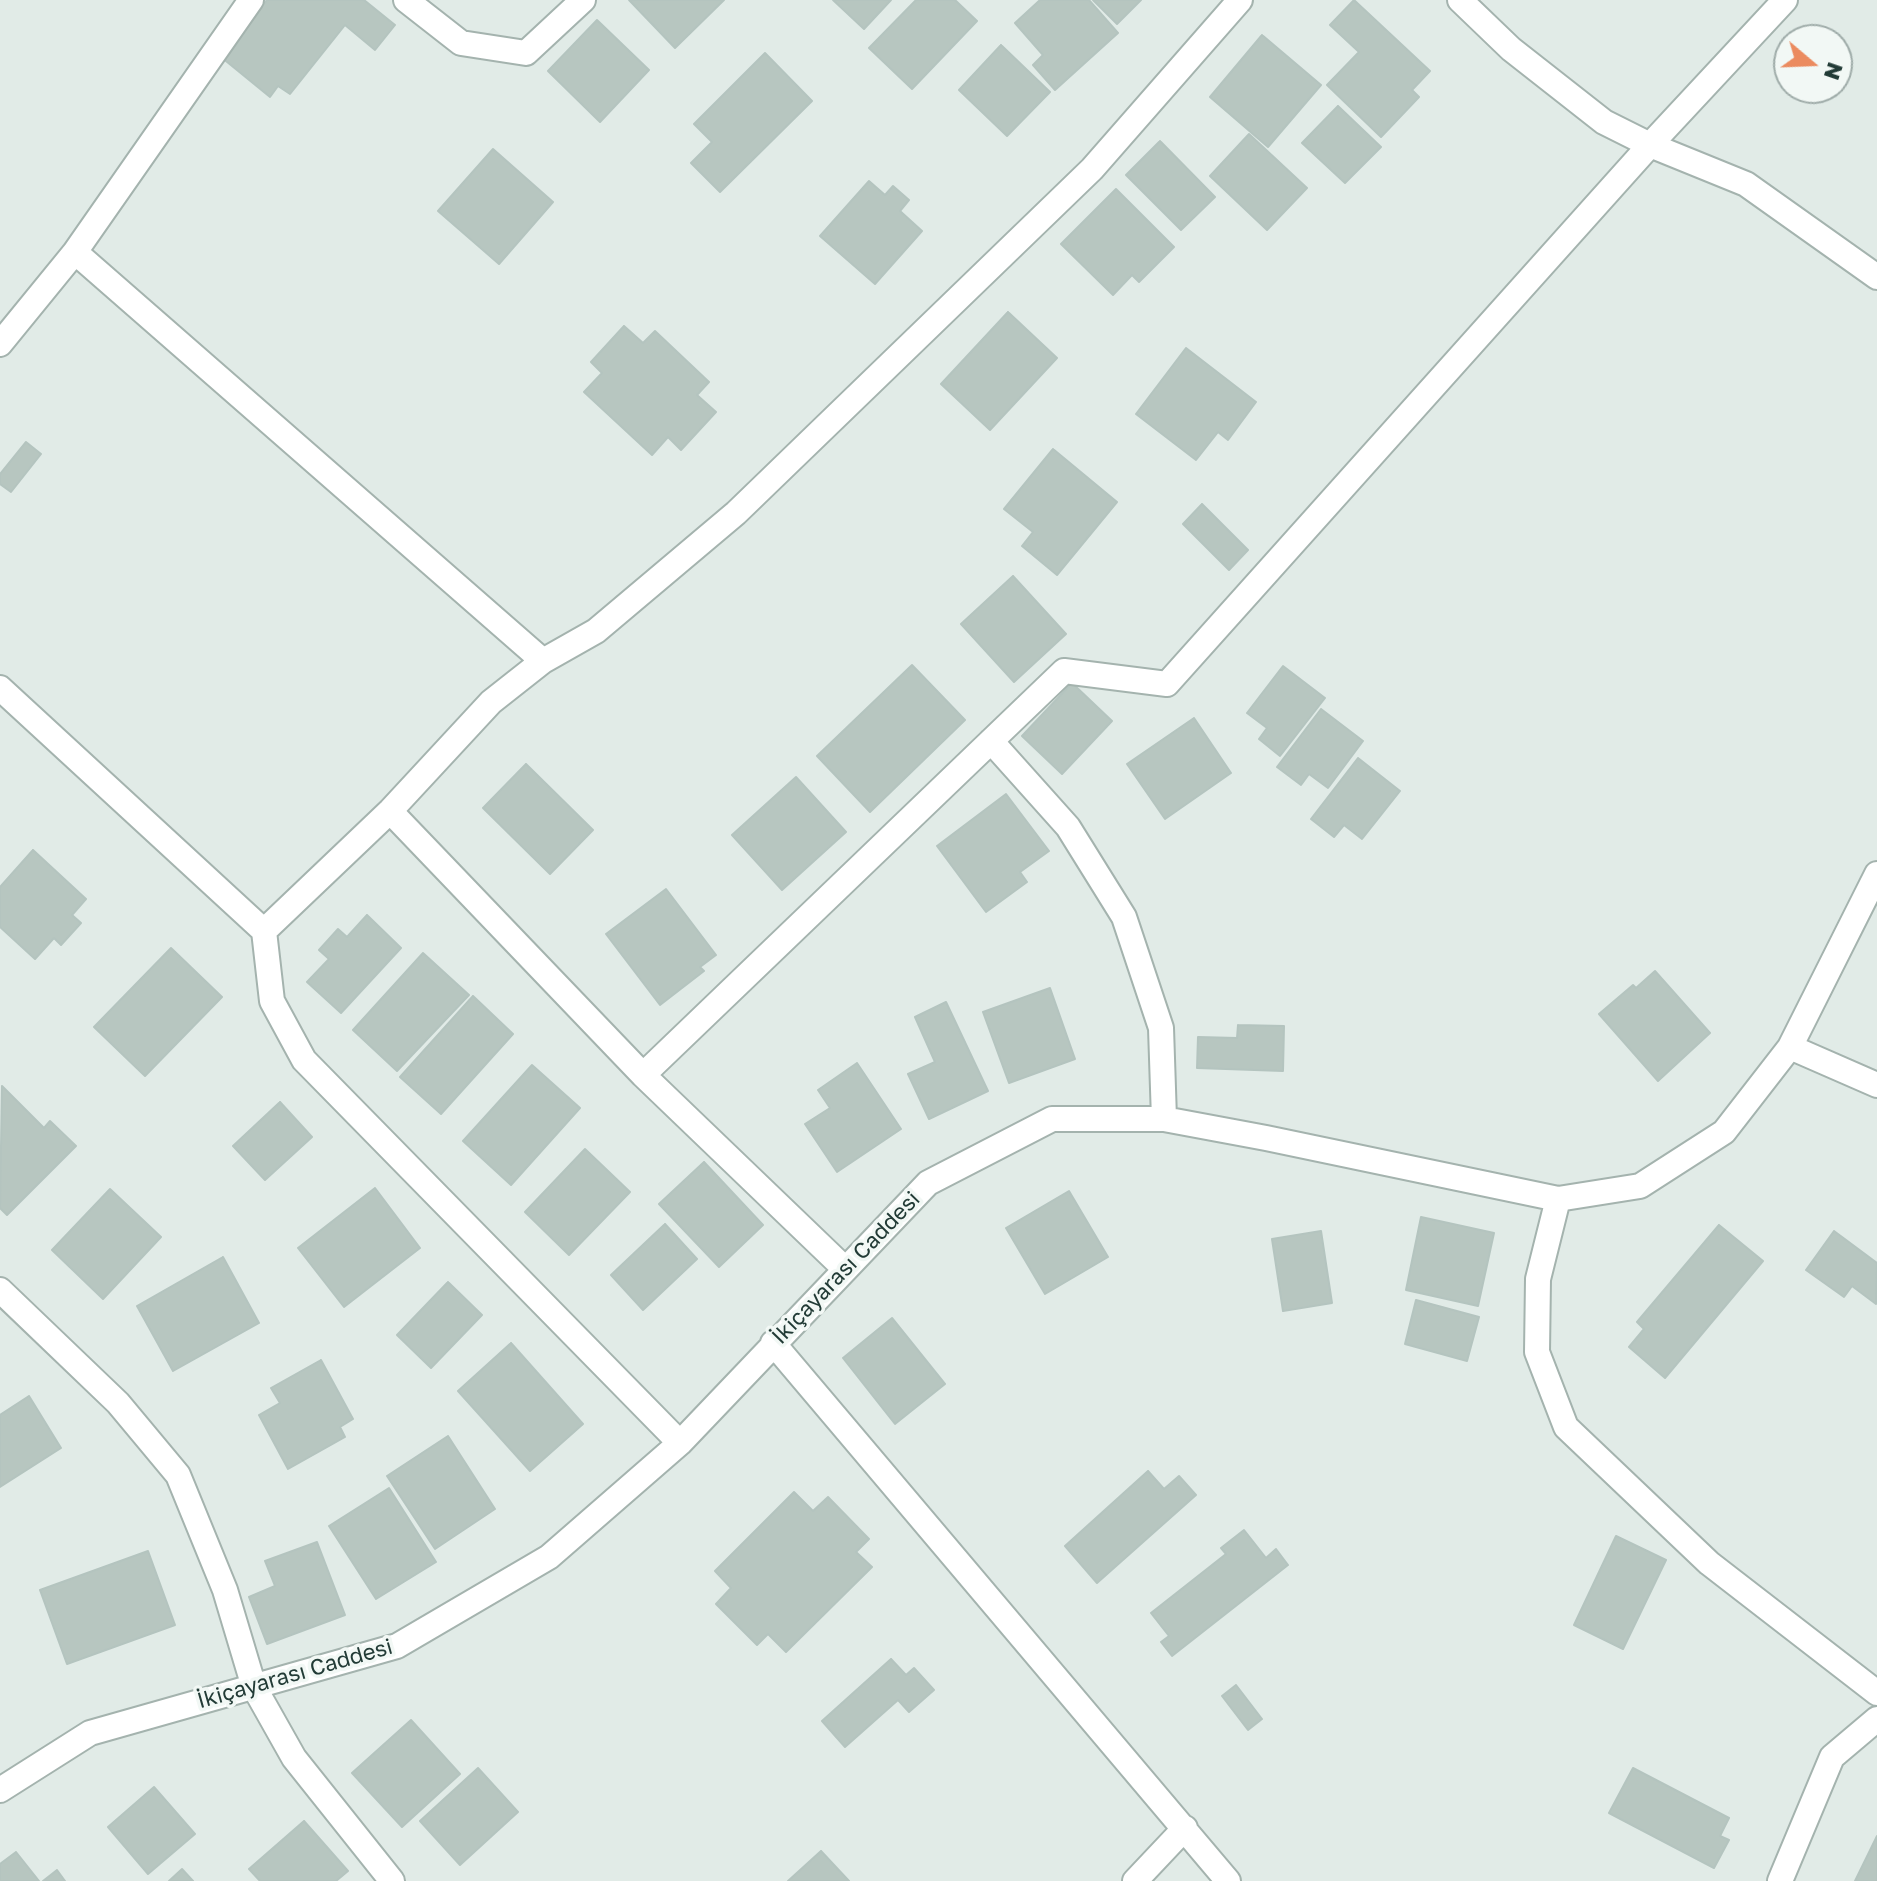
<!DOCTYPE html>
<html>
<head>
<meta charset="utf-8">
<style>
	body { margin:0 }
	#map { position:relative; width:1877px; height:1881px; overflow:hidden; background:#e1ebe7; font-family:"Golos Text",sans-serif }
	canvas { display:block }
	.north { position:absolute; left:1773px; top:24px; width:80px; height:80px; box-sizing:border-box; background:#f2f8f5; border:2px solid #9faca9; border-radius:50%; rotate:109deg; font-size:22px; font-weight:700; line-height:32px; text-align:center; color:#223b36 }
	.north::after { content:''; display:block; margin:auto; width:28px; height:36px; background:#eb8b5f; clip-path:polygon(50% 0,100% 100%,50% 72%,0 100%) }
</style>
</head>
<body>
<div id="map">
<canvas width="1877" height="1881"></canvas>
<div class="north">N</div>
</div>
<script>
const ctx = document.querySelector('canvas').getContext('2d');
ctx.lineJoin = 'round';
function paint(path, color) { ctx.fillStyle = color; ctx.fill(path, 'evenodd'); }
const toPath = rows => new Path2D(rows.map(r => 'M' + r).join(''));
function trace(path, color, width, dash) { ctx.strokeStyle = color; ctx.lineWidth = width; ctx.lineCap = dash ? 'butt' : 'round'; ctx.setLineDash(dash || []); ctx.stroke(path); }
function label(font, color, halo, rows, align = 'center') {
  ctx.font = font + ' "Golos Text",sans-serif'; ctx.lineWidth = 7; ctx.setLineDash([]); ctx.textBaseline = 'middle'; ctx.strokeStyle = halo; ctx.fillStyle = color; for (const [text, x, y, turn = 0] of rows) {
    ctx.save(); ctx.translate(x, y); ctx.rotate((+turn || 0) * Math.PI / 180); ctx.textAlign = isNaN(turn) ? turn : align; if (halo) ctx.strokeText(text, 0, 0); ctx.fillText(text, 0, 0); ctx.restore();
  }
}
const building = toPath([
	[267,0,364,0,395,25,375,50,345,25,290,94,278,86,270,97,221,57,267,0],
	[629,0,724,0,675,48,629,0],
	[833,0,891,0,864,29,833,0],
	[916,0,955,0,977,21,912,89,869,48,916,0],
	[1040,0,1089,0,1118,33,1055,90,1033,65,1043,55,1015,23,1040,0],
	[1093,0,1141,0,1117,24,1093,0],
	[1354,0,1430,71,1412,90,1419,97,1381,137,1327,85,1359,52,1330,25,1354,0],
	[597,20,649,70,600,122,548,71,597,20],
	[1262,35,1321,85,1268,147,1210,97,1262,35],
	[1001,45,1050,92,1007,136,959,90,1001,45],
	[765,53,812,101,720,192,691,163,712,142,694,124,765,53],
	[1338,106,1381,147,1345,183,1302,143,1338,106],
	[1249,134,1307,188,1267,230,1210,176,1249,134],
	[1160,141,1215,197,1181,230,1126,175,1160,141],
	[493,149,553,202,499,264,438,211,493,149],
	[869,181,885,195,893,186,909,200,900,211,922,231,875,284,820,236,869,181],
	[1116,189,1174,247,1139,282,1132,275,1113,295,1061,244,1116,189],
	[1008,312,1057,358,990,430,941,384,1008,312],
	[624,326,643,343,655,331,709,382,697,395,716,412,681,450,668,437,652,455,584,392,602,373,591,362,624,326],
	[1186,348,1256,402,1228,440,1218,432,1196,460,1136,414,1186,348],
	[26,442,41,454,11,492,0,484,0,474,26,442],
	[1053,449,1117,502,1057,575,1022,546,1033,532,1004,509,1053,449],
	[1202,504,1248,550,1229,570,1183,524,1202,504],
	[1013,576,1066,634,1014,682,961,624,1013,576],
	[912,665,965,720,870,812,817,756,912,665],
	[1283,666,1325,698,1280,756,1259,739,1267,728,1247,713,1283,666],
	[1072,683,1112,721,1062,774,1022,736,1072,683],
	[1321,709,1363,741,1328,788,1309,774,1301,785,1277,767,1321,709],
	[1194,718,1231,773,1165,819,1127,764,1194,718],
	[1358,758,1400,791,1362,839,1344,825,1334,837,1311,819,1358,758],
	[526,764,593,830,550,874,483,808,526,764],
	[796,777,846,832,782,890,732,835,796,777],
	[1006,794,1049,851,1020,872,1027,882,986,912,937,846,1006,794],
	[33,850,86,899,72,915,81,923,61,945,54,938,35,959,0,927,0,887,33,850],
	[666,889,716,955,700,967,704,971,660,1005,606,934,666,889],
	[367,915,401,948,341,1013,307,982,329,959,319,950,338,929,347,937,367,915],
	[171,948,222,997,145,1076,94,1027,171,948],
	[423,953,469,995,397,1071,353,1030,423,953],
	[1655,971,1710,1033,1658,1081,1599,1014,1633,985,1636,988,1655,971],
	[1050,988,1075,1059,1009,1083,983,1012,1050,988],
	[473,996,513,1034,441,1114,400,1077,473,996],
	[946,1002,988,1091,929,1119,908,1074,935,1062,915,1017,946,1002],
	[1238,1025,1284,1026,1283,1071,1197,1068,1198,1037,1237,1038,1238,1025],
	[857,1063,901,1129,837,1172,805,1124,830,1108,818,1090,857,1063],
	[532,1065,580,1108,511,1185,463,1141,532,1065],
	[2,1086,44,1128,50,1121,76,1146,7,1215,0,1208,2,1086],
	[280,1102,312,1137,265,1180,233,1146,280,1102],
	[585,1149,630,1192,569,1255,525,1212,585,1149],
	[704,1162,763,1225,719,1267,659,1204,704,1162],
	[375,1188,420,1248,344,1307,298,1248,375,1188],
	[110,1189,161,1237,103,1299,52,1250,110,1189],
	[1069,1191,1108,1257,1045,1294,1006,1228,1069,1191],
	[1421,1217,1494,1233,1478,1306,1406,1290,1421,1217],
	[665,1224,697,1259,643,1310,611,1275,665,1224],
	[1719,1225,1763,1261,1665,1378,1629,1347,1644,1329,1637,1322,1719,1225],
	[1321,1231,1332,1303,1283,1311,1272,1239,1321,1231],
	[1834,1231,1877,1263,1876,1304,1852,1286,1844,1297,1806,1270,1834,1231],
	[223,1257,259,1323,173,1371,137,1306,223,1257],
	[448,1282,482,1315,431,1368,397,1335,448,1282],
	[1416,1300,1479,1317,1467,1361,1405,1344,1416,1300],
	[892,1318,945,1384,895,1424,843,1358,892,1318],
	[511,1343,583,1424,530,1471,458,1391,511,1343],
	[321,1360,353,1419,340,1427,345,1437,288,1469,259,1415,280,1403,271,1388,321,1360],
	[29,1396,61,1448,0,1487,0,1415,29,1396],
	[448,1436,495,1509,435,1549,387,1476,448,1436],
	[1148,1471,1164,1489,1179,1476,1196,1495,1097,1583,1065,1546,1148,1471],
	[389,1488,436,1562,376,1599,329,1526,389,1488],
	[794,1492,813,1511,828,1497,869,1539,856,1552,872,1567,786,1652,768,1634,757,1645,716,1604,731,1588,715,1571,794,1492],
	[1244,1530,1266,1558,1276,1549,1288,1565,1172,1656,1161,1642,1169,1636,1151,1613,1226,1554,1221,1548,1244,1530],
	[1616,1536,1666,1560,1623,1649,1574,1625,1616,1536],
	[317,1542,345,1615,267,1644,249,1597,275,1586,265,1561,317,1542],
	[148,1551,175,1625,67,1664,40,1590,148,1551],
	[891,1659,906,1675,914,1668,934,1690,909,1712,898,1700,845,1747,822,1721,891,1659],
	[1236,1685,1262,1719,1248,1730,1222,1696,1236,1685],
	[411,1720,460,1774,402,1827,352,1773,411,1720],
	[478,1768,518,1812,460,1865,420,1821,478,1768],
	[1633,1768,1729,1818,1720,1836,1729,1840,1714,1868,1609,1813,1633,1768],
	[154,1787,195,1834,148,1874,108,1827,154,1787],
	[304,1821,348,1871,336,1881,260,1881,249,1869,304,1821],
	[1877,1836,1877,1881,1855,1881,1877,1836],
	[821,1851,849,1881,788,1881,821,1851],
	[16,1852,39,1881,0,1881,0,1864,16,1852],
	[182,1869,193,1881,169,1881,182,1869],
	[57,1870,65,1881,43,1881,57,1870]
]);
paint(building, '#b7c6c0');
trace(building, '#b4c4bf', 2);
const minor = toPath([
	[251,0,75,252,543,661,596,631,736,513,1092,169,1240,0],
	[406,0,461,43,526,53,583,0],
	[1460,0,1511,49,1604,122,1650,145,1746,184,1877,277],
	[0,344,75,252],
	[0,688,264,931,272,1001,304,1060,680,1443],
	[991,741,1068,827,1124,917,1161,1028,1164,1119],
	[390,811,643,1075,845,1269],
	[264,931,390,811,491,702,543,661],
	[1790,1047,1877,1085],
	[643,1075,1064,671,1167,684,1650,145,1785,0],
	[1558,1199,1538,1279,1537,1352,1566,1427,1709,1563,1877,1693],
	[0,1290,118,1403,178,1475,225,1590,254,1687,294,1758,392,1881],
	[773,1343,1228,1881],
	[0,1790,90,1733,397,1646,549,1557,680,1443,928,1183,1052,1119,1164,1119,1266,1138,1558,1199,1640,1186,1724,1132,1790,1047,1877,874],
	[1135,1881,1185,1828],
	[1780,1881,1832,1757,1877,1719]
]);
trace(minor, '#a4b3ae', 28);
trace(minor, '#fff', 24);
label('22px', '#223b36', '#f2f8f5', [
	["İkiçayarası Caddesi",846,1268,-46],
	["İkiçayarası Caddesi",295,1674,-16]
]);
</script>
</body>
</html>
